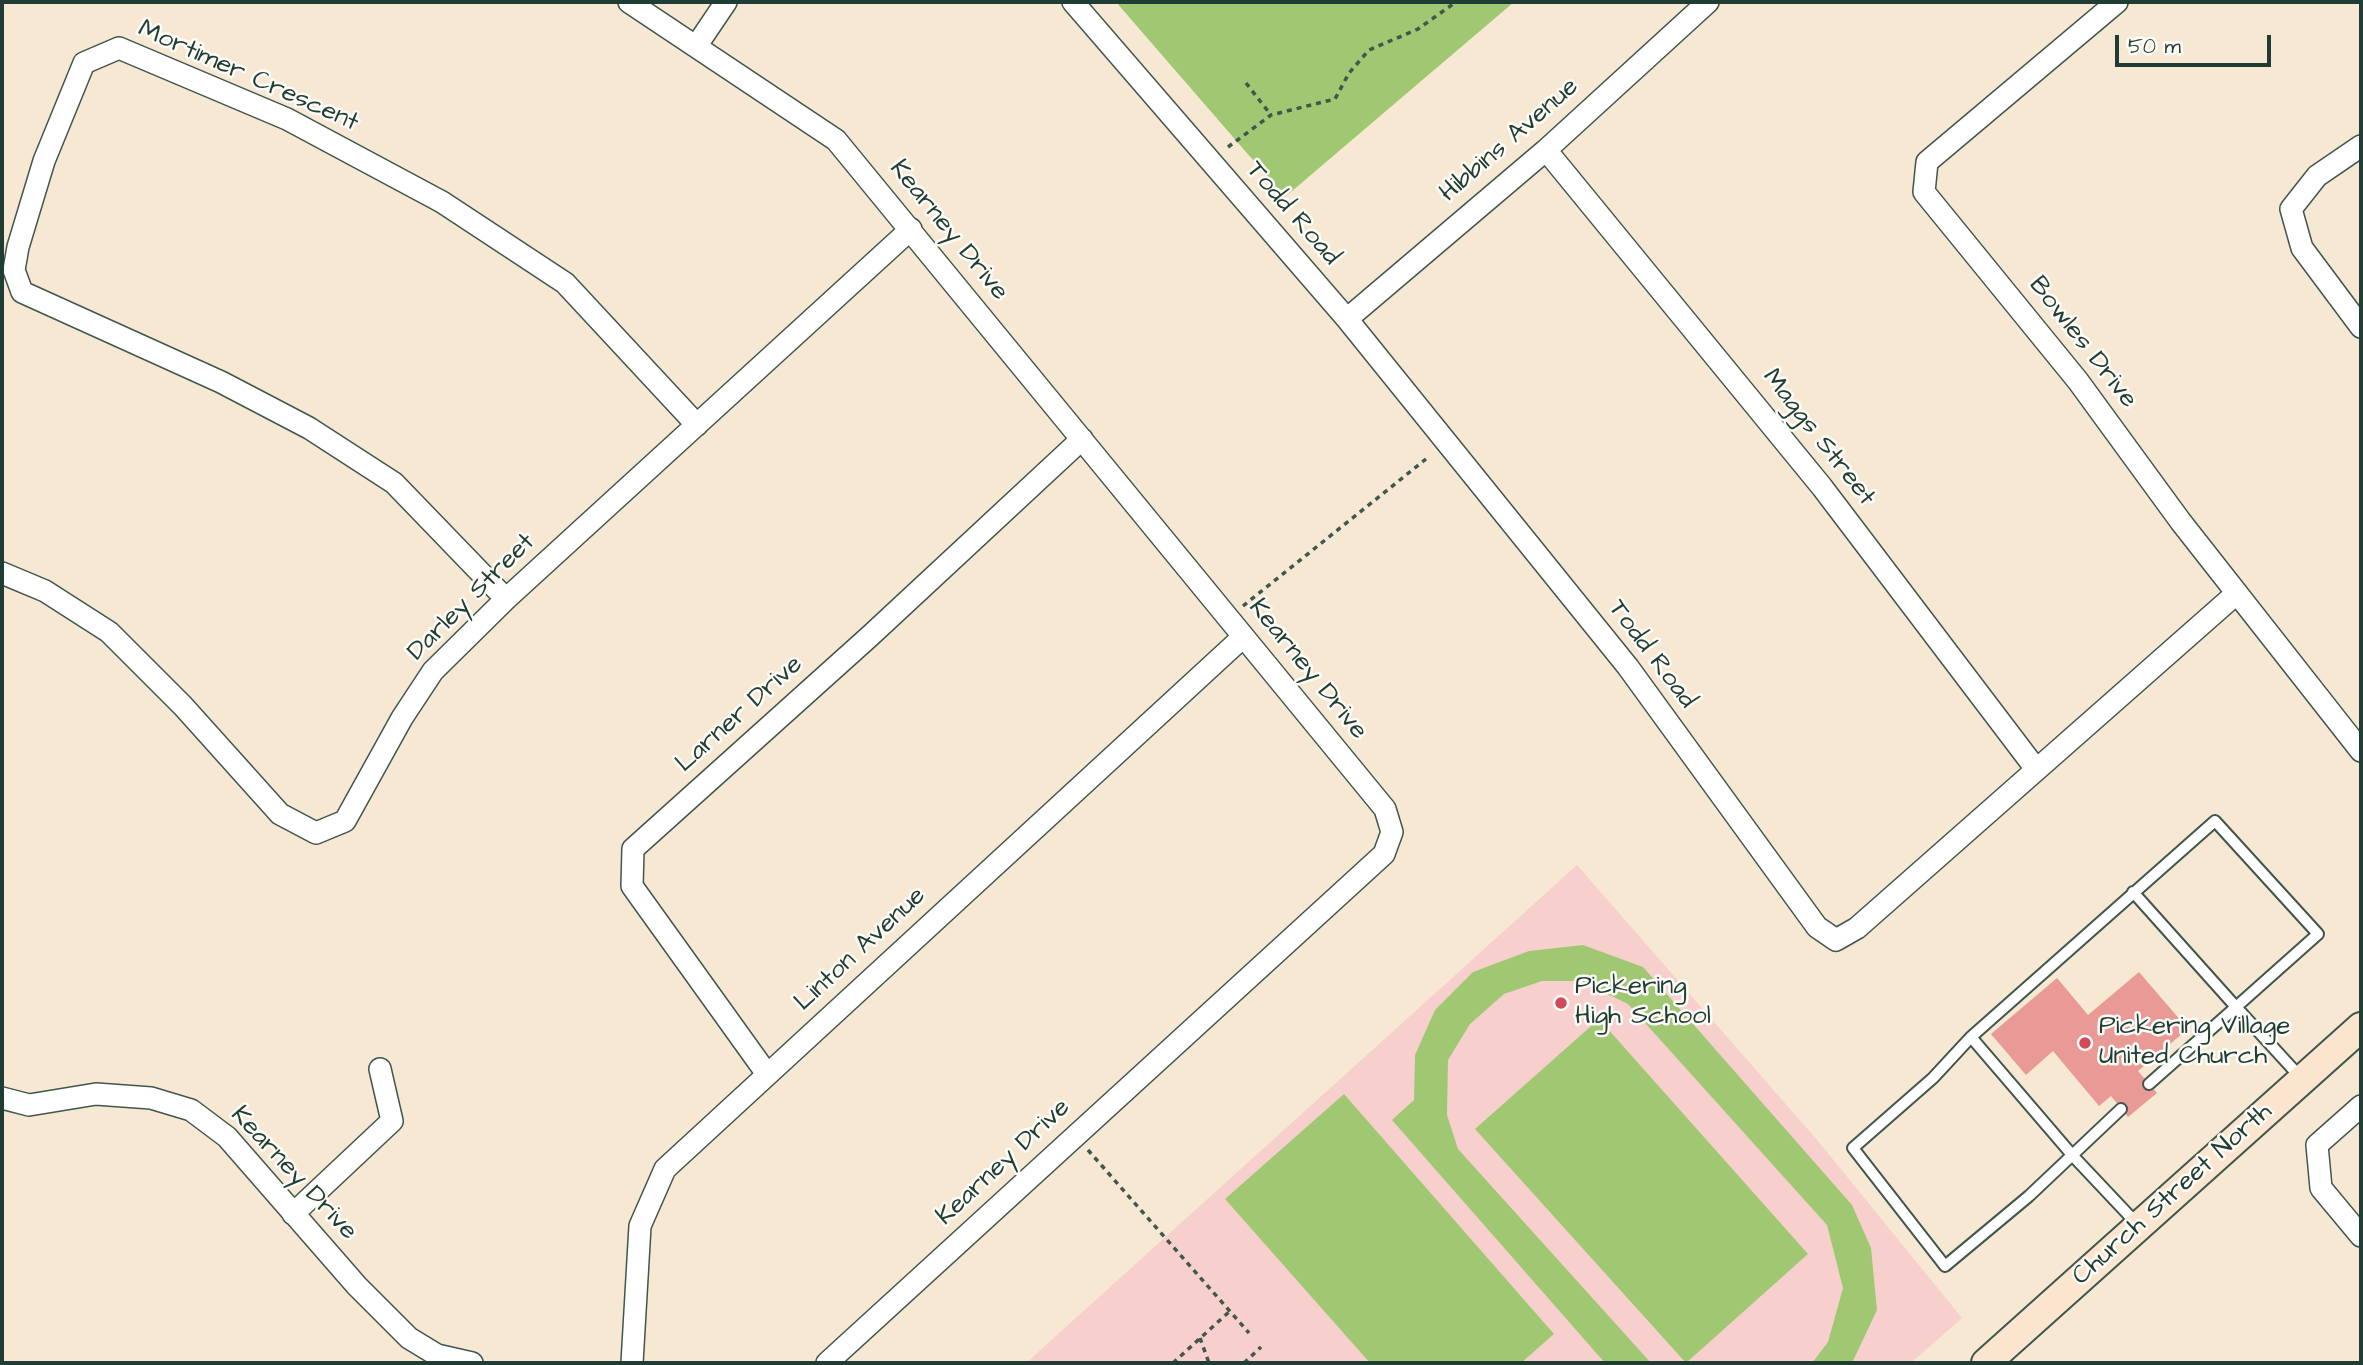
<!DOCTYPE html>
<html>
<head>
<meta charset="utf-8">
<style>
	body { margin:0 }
	#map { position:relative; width:2363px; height:1365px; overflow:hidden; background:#f7e8d3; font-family:"Architects Daughter",sans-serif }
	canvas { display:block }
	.frame { position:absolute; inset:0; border:4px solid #1f3d34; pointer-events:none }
	.scale { position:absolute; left:2115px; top:35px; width:156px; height:32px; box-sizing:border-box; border:4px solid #1f3d34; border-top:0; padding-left:9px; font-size:21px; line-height:24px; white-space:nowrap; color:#1f3d34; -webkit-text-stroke:5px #fdfcf7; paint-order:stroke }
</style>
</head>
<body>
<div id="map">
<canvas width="2363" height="1365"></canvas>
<div class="frame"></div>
<div class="scale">50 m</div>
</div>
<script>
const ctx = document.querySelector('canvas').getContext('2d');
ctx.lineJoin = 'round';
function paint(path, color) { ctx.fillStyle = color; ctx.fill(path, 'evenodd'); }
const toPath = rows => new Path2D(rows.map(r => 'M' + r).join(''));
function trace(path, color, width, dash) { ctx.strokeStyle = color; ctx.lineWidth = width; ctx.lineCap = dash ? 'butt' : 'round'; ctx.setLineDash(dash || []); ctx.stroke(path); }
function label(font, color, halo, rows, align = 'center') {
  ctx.font = font + ' "Architects Daughter",sans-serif'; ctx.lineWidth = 5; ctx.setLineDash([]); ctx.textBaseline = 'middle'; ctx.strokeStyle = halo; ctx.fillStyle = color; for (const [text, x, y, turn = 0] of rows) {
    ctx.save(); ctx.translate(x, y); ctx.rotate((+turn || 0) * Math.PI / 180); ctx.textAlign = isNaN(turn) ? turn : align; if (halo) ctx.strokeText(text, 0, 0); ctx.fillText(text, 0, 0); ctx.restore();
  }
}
paint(toPath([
	[1577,865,1818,1141,1962,1318,1911,1363,1026,1363]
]), '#f7d0cd');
paint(toPath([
	[1116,2,1514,2,1285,197],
	[1583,945,1643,967,1852,1205,1871,1248,1877,1310,1852,1363,1812,1363,1828,1342,1843,1288,1827,1225,1628,1004,1581,981,1542,981,1504,994,1470,1024,1448,1060,1447,1115,1458,1149,1651,1363,1605,1363,1392,1120,1414,1100,1415,1055,1435,1010,1473,972,1529,951],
	[1599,1019,1808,1254,1686,1363,1475,1129],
	[1344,1094,1554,1334,1521,1363,1370,1363,1225,1199]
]), '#a0c873');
paint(toPath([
	[2139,972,2188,1029,2138,1071,2157,1093,2128,1117,2111,1096,2099,1106,2053,1051,2026,1075,1991,1034,2057,978,2088,1015]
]), '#e99996');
const lane = toPath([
	[2133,892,2236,1007,2149,1084],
	[1971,1037,1933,1078,1853,1148,1945,1266,2029,1196,2121,1109],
	[2139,1226,2073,1156,1971,1037,2215,821,2318,934,2236,1007,2302,1079]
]);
const street = toPath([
	[629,2,836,140,1385,809,1392,832,1384,854,827,1363],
	[1073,2,1347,319,1628,667,1817,927,1836,940,1857,928,2237,593],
	[2117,2,1927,162,1924,192,2078,381,2181,522,2361,751],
	[697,45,726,2],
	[2361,146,2317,176,2291,209,2302,248,2361,327],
	[1546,150,1822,487,2036,769],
	[1347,319,1546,150,1708,2],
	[2,573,45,591,109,632,183,706,280,814,316,833,345,821,402,718,433,671,506,599,911,229],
	[506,599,394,483,309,428,221,382,22,292,14,270,18,247,44,161,84,63,119,48,287,119,442,202,565,283,697,425],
	[767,1074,632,886,633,849,870,636,1082,439],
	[2,1098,29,1105,96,1094,151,1098,191,1110,227,1137,357,1286,409,1338,437,1355,472,1363],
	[2361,1106,2317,1145,2321,1188,2361,1236],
	[293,1214,392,1121,380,1069],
	[632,1363,640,1226,665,1169,1243,637]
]);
const secondary = toPath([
	[1986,1363,2361,1027]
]);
trace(lane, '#3f574c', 14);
trace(street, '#3f574c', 24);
trace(secondary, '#3f574c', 32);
trace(toPath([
	[1246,83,1271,115],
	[1228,147,1271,115,1335,99,1349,73,1369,50,1418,29,1456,2],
	[1243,606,1426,459],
	[1088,1150,1249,1333],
	[1200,1338,1209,1363],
	[1173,1363,1230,1311],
	[1244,1363,1261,1347]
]), '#3f574c', 3.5, [5, 5]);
trace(lane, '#fff', 10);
trace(street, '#fff', 21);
trace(secondary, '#fce5cf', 28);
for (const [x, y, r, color] of [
	[1561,1003,7,"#d1495b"],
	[2085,1043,7,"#d1495b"]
]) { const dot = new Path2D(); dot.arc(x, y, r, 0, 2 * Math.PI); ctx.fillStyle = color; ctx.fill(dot); trace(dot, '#fdfcf7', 2.5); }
label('26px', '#1f3d34', '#fdfcf7', [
	["Mortimer Crescent",248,77,24],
	["Hibbins Avenue",1510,141,-41],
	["Todd Road",1292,214,49],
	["Kearney Drive",948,231,51],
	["Bowles Drive",2082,343,52],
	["Maggs Street",1818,438,52],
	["Darley Street",472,598,-45],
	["Todd Road",1651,655,53],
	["Kearney Drive",1307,670,51],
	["Larner Drive",740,715,-42],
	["Linton Avenue",861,950,-43],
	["Kearney Drive",1004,1163,-43],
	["Kearney Drive",293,1174,47],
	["Church Street North",2173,1195,-42]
]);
label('26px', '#1f3d34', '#fdfcf7', [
	["Pickering",1575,988],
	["High School",1575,1018],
	["Pickering Village",2099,1028],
	["United Church",2099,1058]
], 'left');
</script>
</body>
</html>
